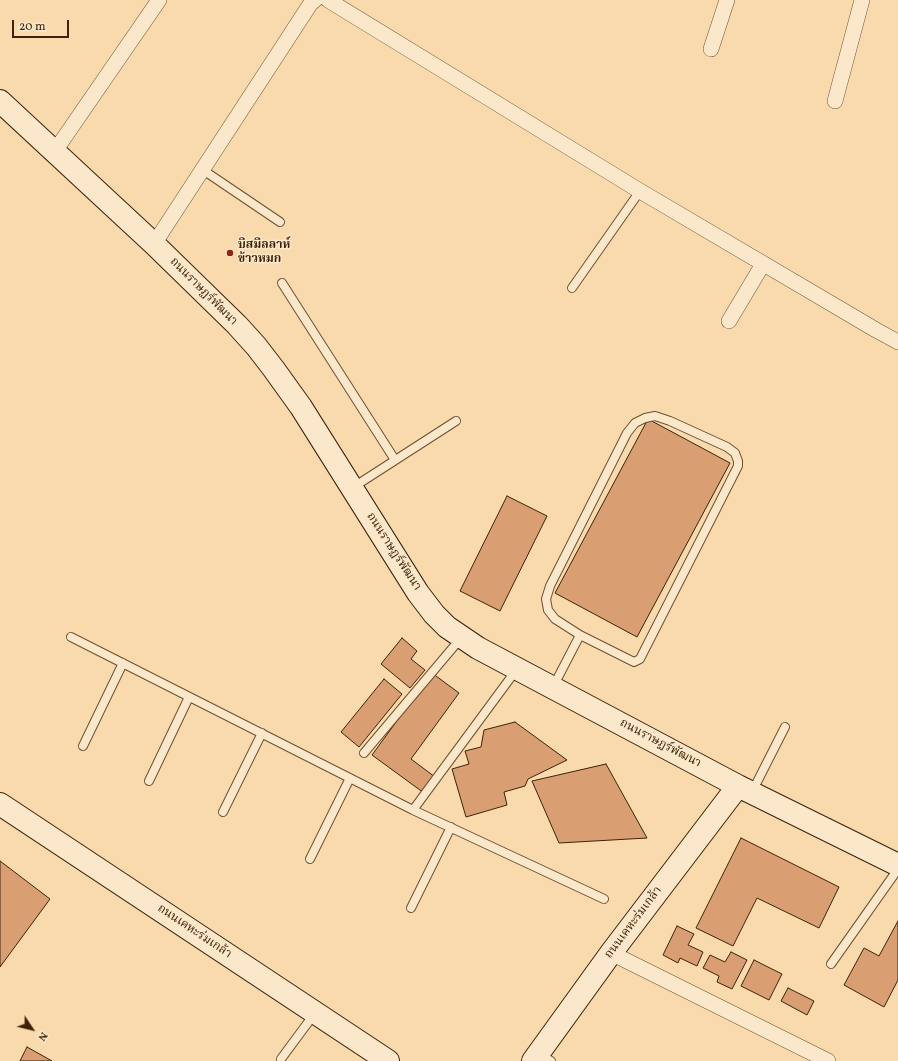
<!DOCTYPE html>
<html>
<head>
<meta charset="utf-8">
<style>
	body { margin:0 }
	#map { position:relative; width:898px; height:1061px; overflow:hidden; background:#f9daad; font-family:Vollkorn,serif }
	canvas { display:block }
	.north { position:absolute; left:12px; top:1009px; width:40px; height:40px; -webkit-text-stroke:3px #fbe7ca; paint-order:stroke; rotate:125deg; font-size:11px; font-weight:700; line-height:16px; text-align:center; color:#3e2208 }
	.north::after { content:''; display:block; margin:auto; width:14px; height:18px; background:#3e2208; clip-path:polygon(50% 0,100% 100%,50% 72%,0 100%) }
	.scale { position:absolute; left:12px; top:20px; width:57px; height:18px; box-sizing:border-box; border:2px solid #3e2208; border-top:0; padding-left:5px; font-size:12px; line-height:14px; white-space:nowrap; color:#3e2208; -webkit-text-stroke:3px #fbe7ca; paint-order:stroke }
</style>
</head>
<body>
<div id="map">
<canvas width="898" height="1061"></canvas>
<div class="north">N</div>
<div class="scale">20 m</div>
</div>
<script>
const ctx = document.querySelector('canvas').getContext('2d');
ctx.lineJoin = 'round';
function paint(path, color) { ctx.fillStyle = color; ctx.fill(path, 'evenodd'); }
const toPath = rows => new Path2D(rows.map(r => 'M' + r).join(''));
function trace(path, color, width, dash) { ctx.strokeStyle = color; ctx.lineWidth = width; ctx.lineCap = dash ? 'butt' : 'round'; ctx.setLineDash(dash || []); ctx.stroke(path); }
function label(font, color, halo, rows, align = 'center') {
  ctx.font = font + ' Vollkorn,"Noto Serif Thai",serif'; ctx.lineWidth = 3; ctx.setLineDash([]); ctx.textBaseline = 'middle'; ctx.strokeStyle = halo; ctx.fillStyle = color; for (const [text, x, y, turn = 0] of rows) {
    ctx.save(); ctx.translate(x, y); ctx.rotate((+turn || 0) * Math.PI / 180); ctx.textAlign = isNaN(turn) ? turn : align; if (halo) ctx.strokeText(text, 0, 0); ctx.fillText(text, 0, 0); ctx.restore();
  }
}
const building = toPath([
	[648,419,730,463,637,637,555,593,648,419],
	[507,496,547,516,500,611,460,591,507,496],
	[402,638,417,651,411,659,425,670,410,688,381,664,402,638],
	[432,673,459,693,411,759,435,777,424,793,372,755,432,673],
	[384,679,402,694,359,747,341,732,384,679],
	[515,722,567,760,528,779,525,786,504,792,507,805,466,817,452,769,469,764,465,751,481,747,484,730,515,722],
	[606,764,647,838,559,843,532,781,606,764],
	[741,838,839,887,819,928,757,898,733,946,696,928,741,838],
	[0,861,50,899,0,967,0,861],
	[898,921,898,980,884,1007,844,985,864,948,879,956,898,921],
	[677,926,694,934,688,945,703,952,697,966,680,958,678,963,663,955,677,926],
	[731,952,747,960,732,989,717,982,719,976,703,968,710,955,725,962,731,952],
	[754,960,782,974,769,1000,741,986,754,960],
	[788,988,814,1001,807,1015,781,1001,788,988],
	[27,1047,52,1061,20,1061,27,1047]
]);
paint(building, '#d99e72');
trace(building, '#3e2208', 1);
const lane = toPath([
	[203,170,280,222],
	[282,283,395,460],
	[572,288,640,191],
	[655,416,670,421,727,447,735,453,738,461,738,466,644,651,640,659,634,662,580,635,555,619,548,610,546,599,550,586,627,433,635,423,645,418,655,416],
	[352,488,456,421],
	[71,637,413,810,604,899],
	[553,687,580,635],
	[83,746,123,663],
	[364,753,461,638],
	[149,781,189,697],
	[752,792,785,727],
	[413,810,517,669],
	[223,812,262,733],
	[310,859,350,778],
	[411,908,451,827],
	[831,964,898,869],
	[539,1054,551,1061],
	[281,1059,315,1013]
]);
const street = toPath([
	[328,0,640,191,876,330,898,342],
	[711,49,727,0],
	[835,101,862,0],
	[55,151,159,0],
	[154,244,311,3,315,0],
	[729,321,763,264],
	[611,953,828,1061]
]);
const secondary = toPath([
	[0,101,154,244,237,325,256,346,273,368,301,407,418,593,434,614,447,627,478,648,738,786,898,865],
	[0,804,388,1061],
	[533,1061,611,953,738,786]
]);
trace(lane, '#6d5031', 10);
trace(street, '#6d5031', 16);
trace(secondary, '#3e2208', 24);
trace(lane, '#fbe7ca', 8);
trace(street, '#fbe7ca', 15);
trace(secondary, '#fbe7ca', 22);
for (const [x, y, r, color] of [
	[230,253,4,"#8f2418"]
]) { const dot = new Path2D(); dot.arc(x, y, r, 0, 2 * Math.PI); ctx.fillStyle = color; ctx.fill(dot); trace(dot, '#fbe7ca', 1.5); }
label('bold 12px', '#3e2208', '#fbe7ca', [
	["บิสมิลลาห์",238,246],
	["ข้าวหมก",238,260]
], 'left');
label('12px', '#3e2208', '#fbe7ca', [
	["ถนนราษฏร์พัฒนา",203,292,45],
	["ถนนราษฏร์พัฒนา",393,552,57],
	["ถนนราษฏร์พัฒนา",660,744,28],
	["ถนนเคหะร่มเกล้า",634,923,-53],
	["ถนนเคหะร่มเกล้า",194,932,34]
]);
</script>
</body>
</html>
